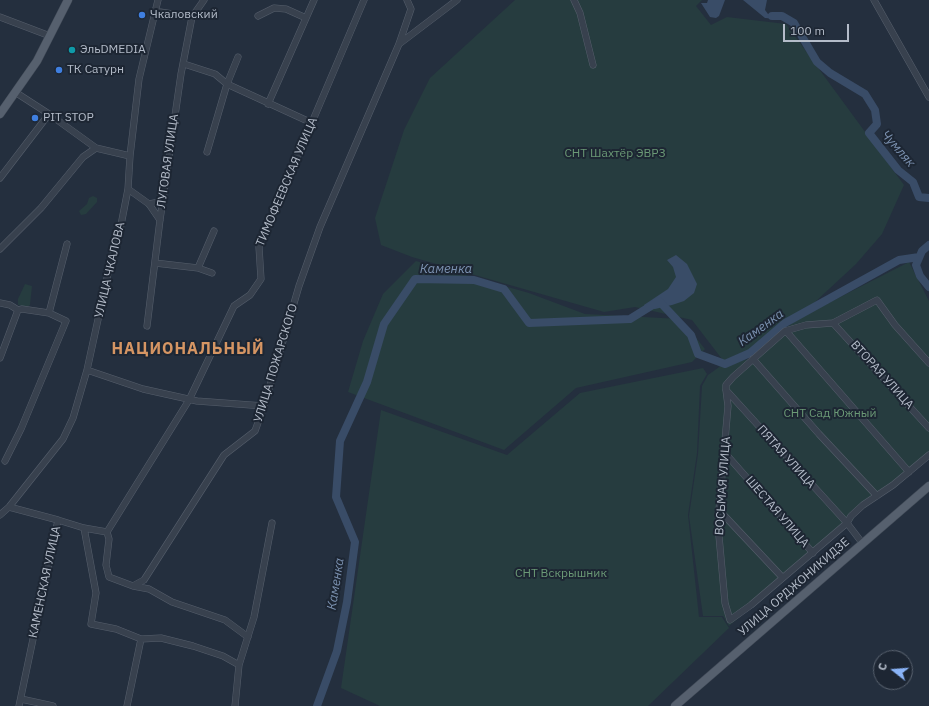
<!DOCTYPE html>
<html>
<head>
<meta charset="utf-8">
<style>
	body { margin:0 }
	#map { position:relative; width:929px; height:706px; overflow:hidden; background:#242f3e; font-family:"IBM Plex Sans",sans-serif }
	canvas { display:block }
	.north { position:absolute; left:873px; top:650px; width:40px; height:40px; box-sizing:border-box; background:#1d2633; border:1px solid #59626f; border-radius:50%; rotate:287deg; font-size:11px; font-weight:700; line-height:16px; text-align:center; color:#b4bcc9 }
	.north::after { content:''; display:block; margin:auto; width:14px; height:18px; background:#8ab4f8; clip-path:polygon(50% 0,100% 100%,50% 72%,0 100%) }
	.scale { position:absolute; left:783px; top:24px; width:66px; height:18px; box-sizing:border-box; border:2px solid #b4bcc9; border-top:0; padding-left:5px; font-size:12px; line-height:14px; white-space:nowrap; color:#b4bcc9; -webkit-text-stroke:3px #1d2633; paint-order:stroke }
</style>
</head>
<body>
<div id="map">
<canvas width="929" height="706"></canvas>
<div class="north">С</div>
<div class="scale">100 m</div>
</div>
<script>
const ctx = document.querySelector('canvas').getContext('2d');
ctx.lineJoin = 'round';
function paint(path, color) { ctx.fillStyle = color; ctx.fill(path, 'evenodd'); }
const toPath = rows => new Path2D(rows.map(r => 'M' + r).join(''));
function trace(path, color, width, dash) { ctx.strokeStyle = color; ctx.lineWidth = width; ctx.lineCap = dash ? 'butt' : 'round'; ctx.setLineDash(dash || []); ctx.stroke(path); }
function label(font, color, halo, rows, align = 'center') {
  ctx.font = font + ' "IBM Plex Sans",sans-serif'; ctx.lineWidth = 4; ctx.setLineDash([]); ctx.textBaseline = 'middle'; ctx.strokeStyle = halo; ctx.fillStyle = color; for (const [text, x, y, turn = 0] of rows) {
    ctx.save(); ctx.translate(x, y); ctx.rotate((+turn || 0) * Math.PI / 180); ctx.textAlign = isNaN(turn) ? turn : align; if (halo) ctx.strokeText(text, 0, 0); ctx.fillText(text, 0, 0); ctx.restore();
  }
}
paint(toPath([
	[515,0,702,0,696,6,711,25,727,17,786,24,904,185,882,234,856,264,815,302,748,357,725,363,692,320,635,307,604,312,412,257,381,245,375,218,404,130,430,78],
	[93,196,97,198,97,202,86,214,81,215,79,211,87,204,89,198],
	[416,261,529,293,585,314,681,319,705,349,692,362,576,388,504,450,348,392,363,341,383,294],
	[909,262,929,301,929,459,853,517,854,519,800,567,729,626,723,616,703,616,689,516,698,454,702,386,708,375,722,365,749,359,797,319],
	[25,284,32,286,30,305,27,307,18,305,18,299],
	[703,368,707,374,700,386,697,453,688,515,699,617,722,617,729,628,648,706,380,706,341,688,381,410,507,455,580,393]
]), '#263c3f');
paint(toPath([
	[708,0,725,0,719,16,716,18,710,17,701,3,707,3],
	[743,0,767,0,765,10,768,14,778,12,784,14,782,18,778,19,765,18],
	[676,255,687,264,697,284,694,293,684,301,672,305,655,309,645,307,644,305,668,289,676,277,673,267,667,260]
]), '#394c67');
trace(toPath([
	[772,16,782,16,794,23,817,62,830,73,865,94,875,110,877,124,869,133,898,170,913,182,919,197,929,198],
	[929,245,922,251,916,265,920,276,929,287],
	[317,706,337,651,347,602,355,542,336,497,340,441,367,382,384,324,415,279,474,280,504,289,529,323,630,319,659,301,691,335,698,354,725,364,750,353,785,323,899,260,919,257]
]), '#394c67', 8);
const minor = toPath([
	[574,0,580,13,593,65],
	[874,0,929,97],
	[154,11,192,17],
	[258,16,274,8,286,9,306,18],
	[0,17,50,36],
	[399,44,457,0],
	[184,64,215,74,227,84,312,123],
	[15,92,49,114,96,148,130,156],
	[268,104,314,0],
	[207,152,227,84,238,57],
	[0,178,49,114],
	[128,189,149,204,160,220],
	[149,204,159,202,164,197],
	[0,249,41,208,83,157,96,148],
	[155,263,198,268,214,231],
	[198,268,212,273],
	[0,303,10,305,18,310,22,309,49,313,66,321,21,429,5,461],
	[49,313,67,244],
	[833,323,929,428],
	[147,326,160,220,181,74,192,17,204,0],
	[786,331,909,472],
	[0,358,18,310],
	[753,359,819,434,877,496],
	[929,363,895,325,877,300,833,323,806,325,785,331,733,377,726,385,726,390,728,406,719,510,719,536,725,603,730,620,751,605,847,523,851,516,863,505,893,485,929,455],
	[87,370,143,389,197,401,264,406],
	[726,390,847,523,863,544],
	[725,453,813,553],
	[9,507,58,520],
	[719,510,782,577],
	[0,515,9,507,63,439,73,418,87,370,109,269,121,225,128,189,130,156,139,79,158,0],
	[84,528,96,593,91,624,116,629,141,639,161,638,193,646,223,656,239,665],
	[107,532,109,539,106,565,109,577,133,586,144,580,224,455,255,431,264,406,299,286,320,227,399,44,411,9,407,0],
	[133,586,149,589,172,602,225,620,248,637],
	[21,699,53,706],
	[19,706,58,520,84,528,107,532,189,400,234,306,250,295,261,279,259,247,364,0],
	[127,706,141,639],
	[235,706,239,665,254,617,272,523]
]);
const major = toPath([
	[0,114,37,61,68,0],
	[675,706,929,486]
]);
trace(minor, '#565f6c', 7);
trace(major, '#414a57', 9);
trace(minor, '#38414e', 6);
trace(major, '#56606e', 8);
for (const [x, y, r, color] of [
	[142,15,4,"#3f7fe0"],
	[72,50,4,"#0f9aa8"],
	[59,70,4,"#3f7fe0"],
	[35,118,4,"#3f7fe0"]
]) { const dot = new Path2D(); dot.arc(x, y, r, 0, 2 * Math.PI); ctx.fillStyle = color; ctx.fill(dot); trace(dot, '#1d2633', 1.5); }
label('12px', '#b4bcc9', '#1d2633', [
	["Чкаловский",150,15],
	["ЭльDMEDIA",80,50],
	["ТК Сатурн",67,70],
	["PIT STOP",43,118]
], 'left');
label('12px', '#6b9a76', '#1d2633', [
	["СНТ Шахтёр ЭВРЗ",615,154],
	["СНТ Сад Южный",830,414],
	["СНТ Вскрышник",561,574]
]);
label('12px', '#b4bcc9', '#1d2633', [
	["ЛУГОВАЯ УЛИЦА",168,161,-82],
	["ТИМОФЕЕВСКАЯ УЛИЦА",287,182,-67],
	["УЛИЦА ЧКАЛОВА",110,270,-77],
	["УЛИЦА ПОЖАРСКОГО",276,363,-73],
	["ВТОРАЯ УЛИЦА",882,375,48],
	["ПЯТАЯ УЛИЦА",786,457,48],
	["ВОСЬМАЯ УЛИЦА",723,486,-86],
	["ШЕСТАЯ УЛИЦА",777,512,49],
	["КАМЕНСКАЯ УЛИЦА",45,582,-78],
	["УЛИЦА ОРДЖОНИКИДЗЕ",794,587,-41]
]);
label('italic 13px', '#7c92b1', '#1d2633', [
	["Чумляк",898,149,49],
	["Каменка",446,269],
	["Каменка",761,328,-36],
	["Каменка",336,584,-81]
]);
ctx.letterSpacing = '1px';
label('bold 16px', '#d59563', '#1d2633', [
	["НАЦИОНАЛЬНЫЙ",188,349]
]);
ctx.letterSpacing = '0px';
</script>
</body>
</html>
